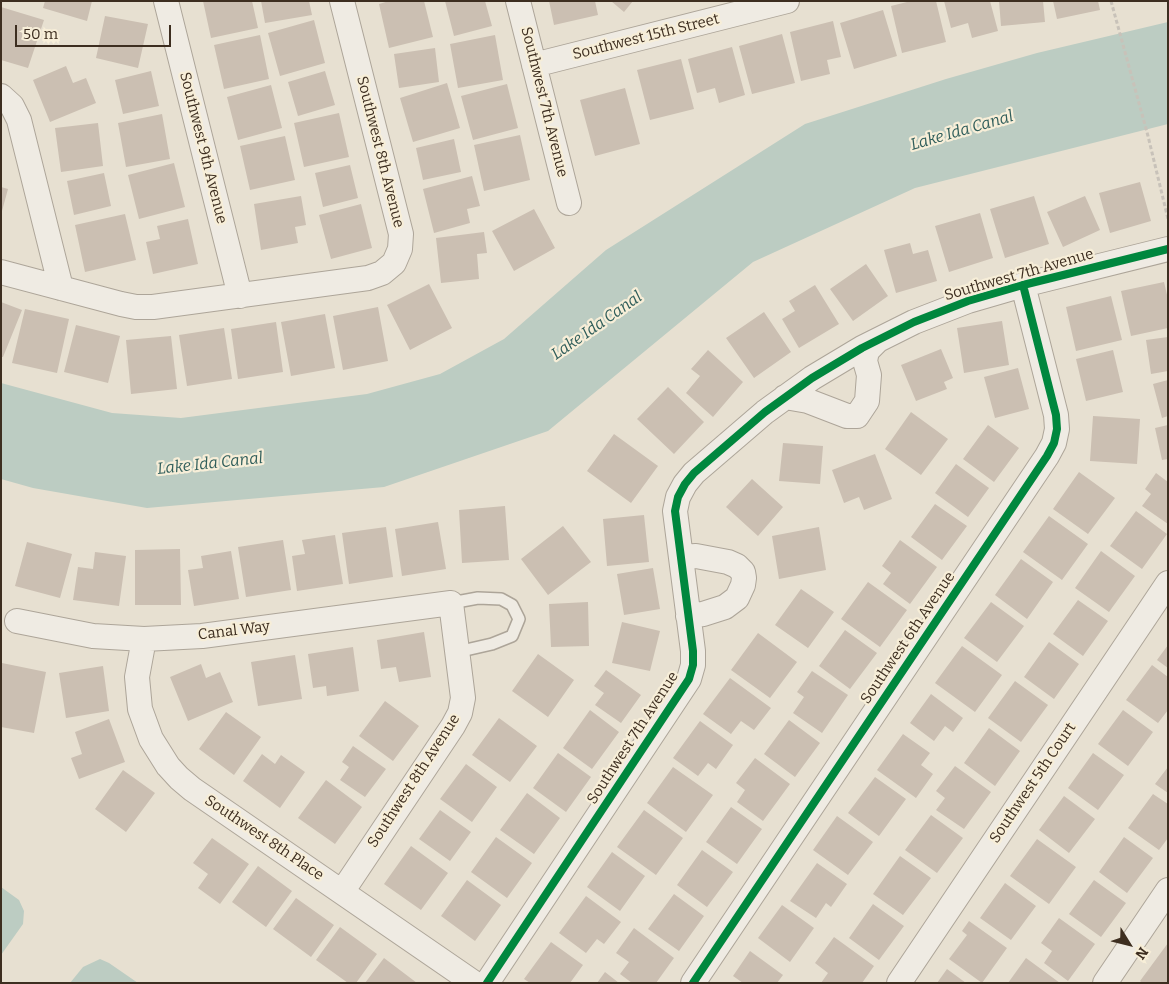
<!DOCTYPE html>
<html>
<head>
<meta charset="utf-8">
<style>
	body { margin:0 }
	#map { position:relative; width:1169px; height:984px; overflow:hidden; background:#e7e0d1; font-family:Bitter,serif }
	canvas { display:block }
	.frame { position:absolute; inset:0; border:2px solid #3d2e20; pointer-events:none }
	.north { position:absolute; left:1104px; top:919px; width:50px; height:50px; -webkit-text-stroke:4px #f7eed8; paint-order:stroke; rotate:126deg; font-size:14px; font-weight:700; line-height:20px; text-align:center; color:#3d2e20 }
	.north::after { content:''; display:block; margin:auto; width:18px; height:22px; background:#3d2e20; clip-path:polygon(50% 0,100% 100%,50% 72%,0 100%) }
	.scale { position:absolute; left:15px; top:25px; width:156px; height:22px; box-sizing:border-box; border:2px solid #3d2e20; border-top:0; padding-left:6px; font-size:15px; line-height:18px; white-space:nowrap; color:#3d2e20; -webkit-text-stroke:4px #f7eed8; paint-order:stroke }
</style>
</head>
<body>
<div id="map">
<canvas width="1169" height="984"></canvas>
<div class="frame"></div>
<div class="north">N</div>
<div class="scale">50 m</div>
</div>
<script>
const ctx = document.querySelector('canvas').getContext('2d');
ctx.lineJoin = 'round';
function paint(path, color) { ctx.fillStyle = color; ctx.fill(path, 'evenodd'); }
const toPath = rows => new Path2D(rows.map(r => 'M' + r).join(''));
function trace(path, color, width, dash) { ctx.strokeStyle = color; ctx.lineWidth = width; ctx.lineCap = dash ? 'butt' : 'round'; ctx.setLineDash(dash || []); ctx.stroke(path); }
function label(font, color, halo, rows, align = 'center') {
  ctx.font = font + ' Bitter,serif'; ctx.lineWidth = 4.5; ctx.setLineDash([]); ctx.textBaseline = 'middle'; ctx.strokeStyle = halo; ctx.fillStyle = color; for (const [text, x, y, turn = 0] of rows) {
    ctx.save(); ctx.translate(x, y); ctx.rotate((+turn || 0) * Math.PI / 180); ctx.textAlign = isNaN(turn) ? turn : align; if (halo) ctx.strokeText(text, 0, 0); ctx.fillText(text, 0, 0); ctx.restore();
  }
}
paint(toPath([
	[1168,22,1168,124,915,188,753,262,548,431,384,487,147,508,33,488,1,479,1,383,112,413,181,418,367,394,440,374,504,339,606,250,805,124,946,79,1037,53],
	[1,887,19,900,24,911,23,924,1,955],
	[100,959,109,963,138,983,70,983,83,967]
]), '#bcccc2');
paint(toPath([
	[45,1,92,1,87,21,43,8],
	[203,1,252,1,258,28,211,38],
	[261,1,309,1,312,15,265,23],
	[389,1,424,1,433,37,389,48,379,4],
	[445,1,485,1,492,26,454,36],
	[549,1,595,1,598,15,554,25],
	[611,1,633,1,624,12],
	[911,1,936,1,946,42,902,53,891,6],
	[944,1,990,1,998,31,972,38,968,23,951,28],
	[999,1,1043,1,1045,22,1001,26],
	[1053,1,1098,1,1100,10,1057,19],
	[1,7,44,20,28,68,1,60],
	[883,10,897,56,854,69,840,23],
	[105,16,148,24,138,68,96,58],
	[314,20,325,63,280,76,268,33],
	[833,21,841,57,827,60,830,74,801,81,790,32],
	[782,34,795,83,752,94,739,46],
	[260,35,269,79,224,89,214,45],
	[495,35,503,80,458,88,450,44],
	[732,47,745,95,719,103,715,88,697,93,688,59],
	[435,48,439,82,399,88,394,54],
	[681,59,694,109,650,120,637,70],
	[66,66,73,83,86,78,96,103,50,122,33,80],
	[151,71,159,106,123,114,115,80],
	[325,71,335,105,298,116,288,82],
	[447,83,460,128,413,142,400,98],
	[507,84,518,128,473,140,461,96],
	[271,85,282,128,238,140,227,97],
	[625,88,640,144,595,156,580,100],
	[339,113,349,157,304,167,294,123],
	[162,114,170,159,126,167,118,123],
	[98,123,103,166,61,172,55,128],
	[520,135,530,180,484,191,474,145],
	[285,136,295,180,250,190,240,146],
	[454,139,461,172,423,180,416,148],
	[174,163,185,207,139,219,128,175],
	[350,165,358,198,323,207,315,173],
	[104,173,111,206,74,215,67,181],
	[472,176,480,206,467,209,470,223,434,233,423,189],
	[1140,182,1151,221,1110,233,1099,193],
	[1,187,8,189,2,211,1,211],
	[301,196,306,225,295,227,298,243,261,250,254,204],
	[1034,196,1049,244,1005,258,990,209],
	[1085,196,1100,230,1063,247,1047,212],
	[361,204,372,248,331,259,319,215],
	[534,209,555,248,514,271,492,231],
	[980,213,993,258,949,272,935,226],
	[125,214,136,260,85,272,75,225],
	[188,219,198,264,153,274,146,242,160,239,157,226],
	[484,232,487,253,477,254,479,279,441,283,436,238],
	[910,243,913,254,928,250,937,281,896,293,884,250],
	[866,264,888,296,853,321,830,289],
	[1164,282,1168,299,1168,328,1131,336,1121,291],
	[429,284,452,328,410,350,387,305],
	[815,285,839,324,799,348,782,319,795,311,789,301],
	[1111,296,1122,340,1076,351,1066,307],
	[1,302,22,310,3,357,1,357],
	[378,307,388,361,343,370,333,316],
	[25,309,69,319,57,373,12,363],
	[764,312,791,352,754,378,726,338],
	[325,314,335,368,291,376,281,322],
	[1002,321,1009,365,964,373,957,328],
	[276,322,283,372,238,379,231,329],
	[76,325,120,336,108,383,64,372],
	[224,328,232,379,187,386,179,335],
	[171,336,177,389,131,394,126,340],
	[1168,337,1168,371,1151,374,1146,340],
	[941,349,953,378,944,382,947,389,916,401,901,365],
	[708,350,743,382,713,417,686,393,700,376,691,369],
	[1113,350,1123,392,1086,401,1076,359],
	[1018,368,1029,409,995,418,984,377],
	[1168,380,1168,416,1162,418,1153,384],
	[668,387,704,422,674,454,637,419],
	[911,412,948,439,921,475,885,449],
	[1093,416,1140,419,1137,464,1090,461],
	[988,425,1019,448,994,482,963,459],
	[1168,425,1168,459,1162,460,1155,428],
	[614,434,658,466,631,503,587,471],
	[783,443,823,446,820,484,779,481],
	[875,454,892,499,864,510,859,497,844,503,832,470],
	[956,464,989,488,968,517,935,493],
	[1079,472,1115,498,1088,534,1053,509],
	[1156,473,1168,482,1168,524,1142,506,1151,494,1145,489],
	[752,479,783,507,758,536,726,507],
	[935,504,967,526,942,560,911,537],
	[505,506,509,560,462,563,459,510],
	[1136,511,1167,534,1142,569,1110,546],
	[644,515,649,562,607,566,603,519],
	[1049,516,1088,544,1062,580,1023,552],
	[438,522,446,569,402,576,395,529],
	[563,526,591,562,548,595,521,559],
	[386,527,393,577,349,584,342,533],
	[819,527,826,570,779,579,772,536],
	[335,535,343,584,297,591,292,556,305,554,302,540],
	[283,540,291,590,246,597,238,547],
	[900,540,937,567,910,604,883,584,891,573,882,566],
	[27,542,72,554,60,598,15,586],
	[180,549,181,605,135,605,135,550],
	[231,551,239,599,194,606,188,570,203,568,201,556],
	[1101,551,1135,576,1109,612,1075,588],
	[95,552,126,556,119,606,73,600,78,567,93,569],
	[1021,559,1053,582,1027,619,995,595],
	[653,568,660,609,624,615,617,574],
	[868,582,907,610,880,647,841,619],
	[801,589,834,612,808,648,775,625],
	[1078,600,1108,621,1083,656,1053,634],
	[588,602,589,646,551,647,549,604],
	[991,602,1024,626,997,662,964,638],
	[622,622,660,631,650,671,612,663],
	[845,630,877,653,850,689,819,666],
	[424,632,431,677,399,682,396,667,381,669,377,640],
	[758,633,797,662,770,698,731,670],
	[1049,642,1079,664,1054,699,1024,677],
	[1168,645,1168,668,1157,660],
	[962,646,1002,675,975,712,935,683],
	[353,647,359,691,327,696,326,686,313,688,308,654],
	[538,654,574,680,548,717,512,691],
	[295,655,302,699,258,706,251,662],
	[2,663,46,672,34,733,1,727],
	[201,664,206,678,220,672,233,702,188,721,170,677],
	[1152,665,1168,677,1168,710,1158,723,1126,700],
	[103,666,109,711,66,718,59,673],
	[606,670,641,695,621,723,595,705,604,693,594,686],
	[812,671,848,695,822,733,793,713,804,697,797,692],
	[730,678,771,708,754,730,741,721,731,734,703,714],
	[1015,681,1048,705,1021,742,988,718],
	[931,694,963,718,953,732,945,726,934,741,910,723],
	[385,701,419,726,393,761,359,736],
	[590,710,619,732,592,769,563,748],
	[1123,710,1153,732,1128,766,1098,744],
	[226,712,261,737,234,775,199,749],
	[499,718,537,746,510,782,472,755],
	[109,719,125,762,79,779,71,758,82,754,75,732],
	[789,720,820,743,795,777,764,754],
	[700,721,733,745,716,769,708,763,698,776,673,758],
	[989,728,1020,751,995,786,964,763],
	[903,734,930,753,921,765,933,774,916,798,877,770],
	[353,746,386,769,365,797,340,780,349,767,342,762],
	[558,753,591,777,566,812,533,788],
	[1093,753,1124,775,1098,810,1068,788],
	[262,754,275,764,281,755,305,772,280,808,243,781],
	[755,758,790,784,763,821,737,802,745,790,736,783],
	[466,764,497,787,472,822,440,799],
	[955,766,991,792,964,829,936,810,945,798,936,791],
	[673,767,713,795,686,832,647,803],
	[1168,767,1168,793,1155,784],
	[123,770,155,793,126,832,95,809],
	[875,777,906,799,879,836,848,813],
	[326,780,362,807,335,844,298,818],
	[527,793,560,818,534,854,500,830],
	[1153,794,1168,804,1168,838,1159,850,1128,828],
	[1064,796,1095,819,1069,853,1039,830],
	[731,807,762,829,737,864,706,842],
	[440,810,471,832,450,861,419,839],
	[644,810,683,838,656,875,617,847],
	[931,815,963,838,937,873,905,850],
	[837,816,873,842,848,875,813,850],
	[496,837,532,863,507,898,471,872],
	[1124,837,1153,858,1127,893,1099,872],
	[212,838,249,864,220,904,198,888,208,874,193,863],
	[1037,839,1076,867,1049,904,1010,876],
	[411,846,448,873,421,910,384,884],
	[702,850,733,872,707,907,677,885],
	[612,852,645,876,620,911,587,887],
	[900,856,931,878,903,915,873,894],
	[817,863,847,884,831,907,826,903,816,918,790,901],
	[258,866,292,891,266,927,232,902],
	[467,880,501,905,475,941,441,916],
	[1094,880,1126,903,1101,937,1069,914],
	[1005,883,1036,906,1011,940,980,918],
	[674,894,704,916,679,951,648,929],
	[586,896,621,922,604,944,597,939,586,953,559,933],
	[296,898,334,925,311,957,273,929],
	[873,904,904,926,879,960,849,938],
	[782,905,814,928,790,962,758,938],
	[1059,918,1095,944,1068,981,1044,963,1052,951,1041,943],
	[969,921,1007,948,982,983,949,959,967,935,962,931],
	[340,927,377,954,356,983,348,983,316,960],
	[634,928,674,958,656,983,632,983,620,974,629,962,616,953],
	[834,937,874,966,862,983,821,983,828,973,815,963],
	[551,942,583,965,570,983,530,983,524,979],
	[1168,943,1168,983,1142,983,1140,981],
	[750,951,783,975,777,983,743,983,733,976],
	[384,958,417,983,365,983],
	[1026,958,1060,983,1008,983],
	[947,969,966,983,937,983],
	[605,972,619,983,597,983]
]), '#cbbfb2');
const service = toPath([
	[451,603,478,598,501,599,512,605,519,619,512,636,492,644,457,652]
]);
const minor = toPath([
	[166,1,240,296],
	[518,1,569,203],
	[534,65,787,1],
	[1,96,12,106,19,120,61,288],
	[1,272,121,304,136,307,153,307,368,278,382,273,394,263,400,249,401,234,342,1],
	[785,397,808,401,847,416,857,416,867,401,869,375,865,361,867,351,877,341],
	[681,557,696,556,728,562,737,566,743,572,744,578,743,585,737,598,725,607,703,614,688,616],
	[17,621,93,636,144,639,202,636,451,603,463,698,460,713,453,726,342,892],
	[144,639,137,677,140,709,151,739,168,766,179,778,192,789,474,983],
	[487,983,689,679,693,665,693,651,675,511,678,497,685,484,694,473,765,412,812,378,862,348,914,322,968,301,1023,285,1168,249],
	[693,983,1047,456,1054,443,1057,429,1056,415,1023,285],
	[899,983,1168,583],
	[1105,983,1168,890]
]);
trace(service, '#ada599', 14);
trace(minor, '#ada599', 26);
trace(toPath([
	[1111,1,1148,136,1168,219]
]), '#c8c2b9', 3, [4, 2.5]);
trace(service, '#efebe3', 11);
trace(minor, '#efebe3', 24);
trace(toPath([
	[487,983,689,679,693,665,693,651,675,511,678,497,685,484,694,473,765,412,812,378,862,348,914,322,968,301,1023,285,1168,249],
	[693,983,1047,456,1054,443,1057,429,1056,415,1023,285]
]), '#00873e', 8);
label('15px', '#3d2e20', '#f7eed8', [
	["Southwest 15th Street",646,37,-14],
	["Southwest 7th Avenue",544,102,76],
	["Southwest 9th Avenue",203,148,76],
	["Southwest 8th Avenue",380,152,76],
	["Southwest 7th Avenue",1019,275,-16],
	["Canal Way",234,631,-7],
	["Southwest 6th Avenue",908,638,-56],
	["Southwest 7th Avenue",633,738,-57],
	["Southwest 8th Avenue",414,781,-57],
	["Southwest 5th Court",1033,783,-56],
	["Southwest 8th Place",264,838,34]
]);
label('italic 16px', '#2f5d5a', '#f7eed8', [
	["Lake Ida Canal",962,131,-16],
	["Lake Ida Canal",597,326,-35],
	["Lake Ida Canal",210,464,-6]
]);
</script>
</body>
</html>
